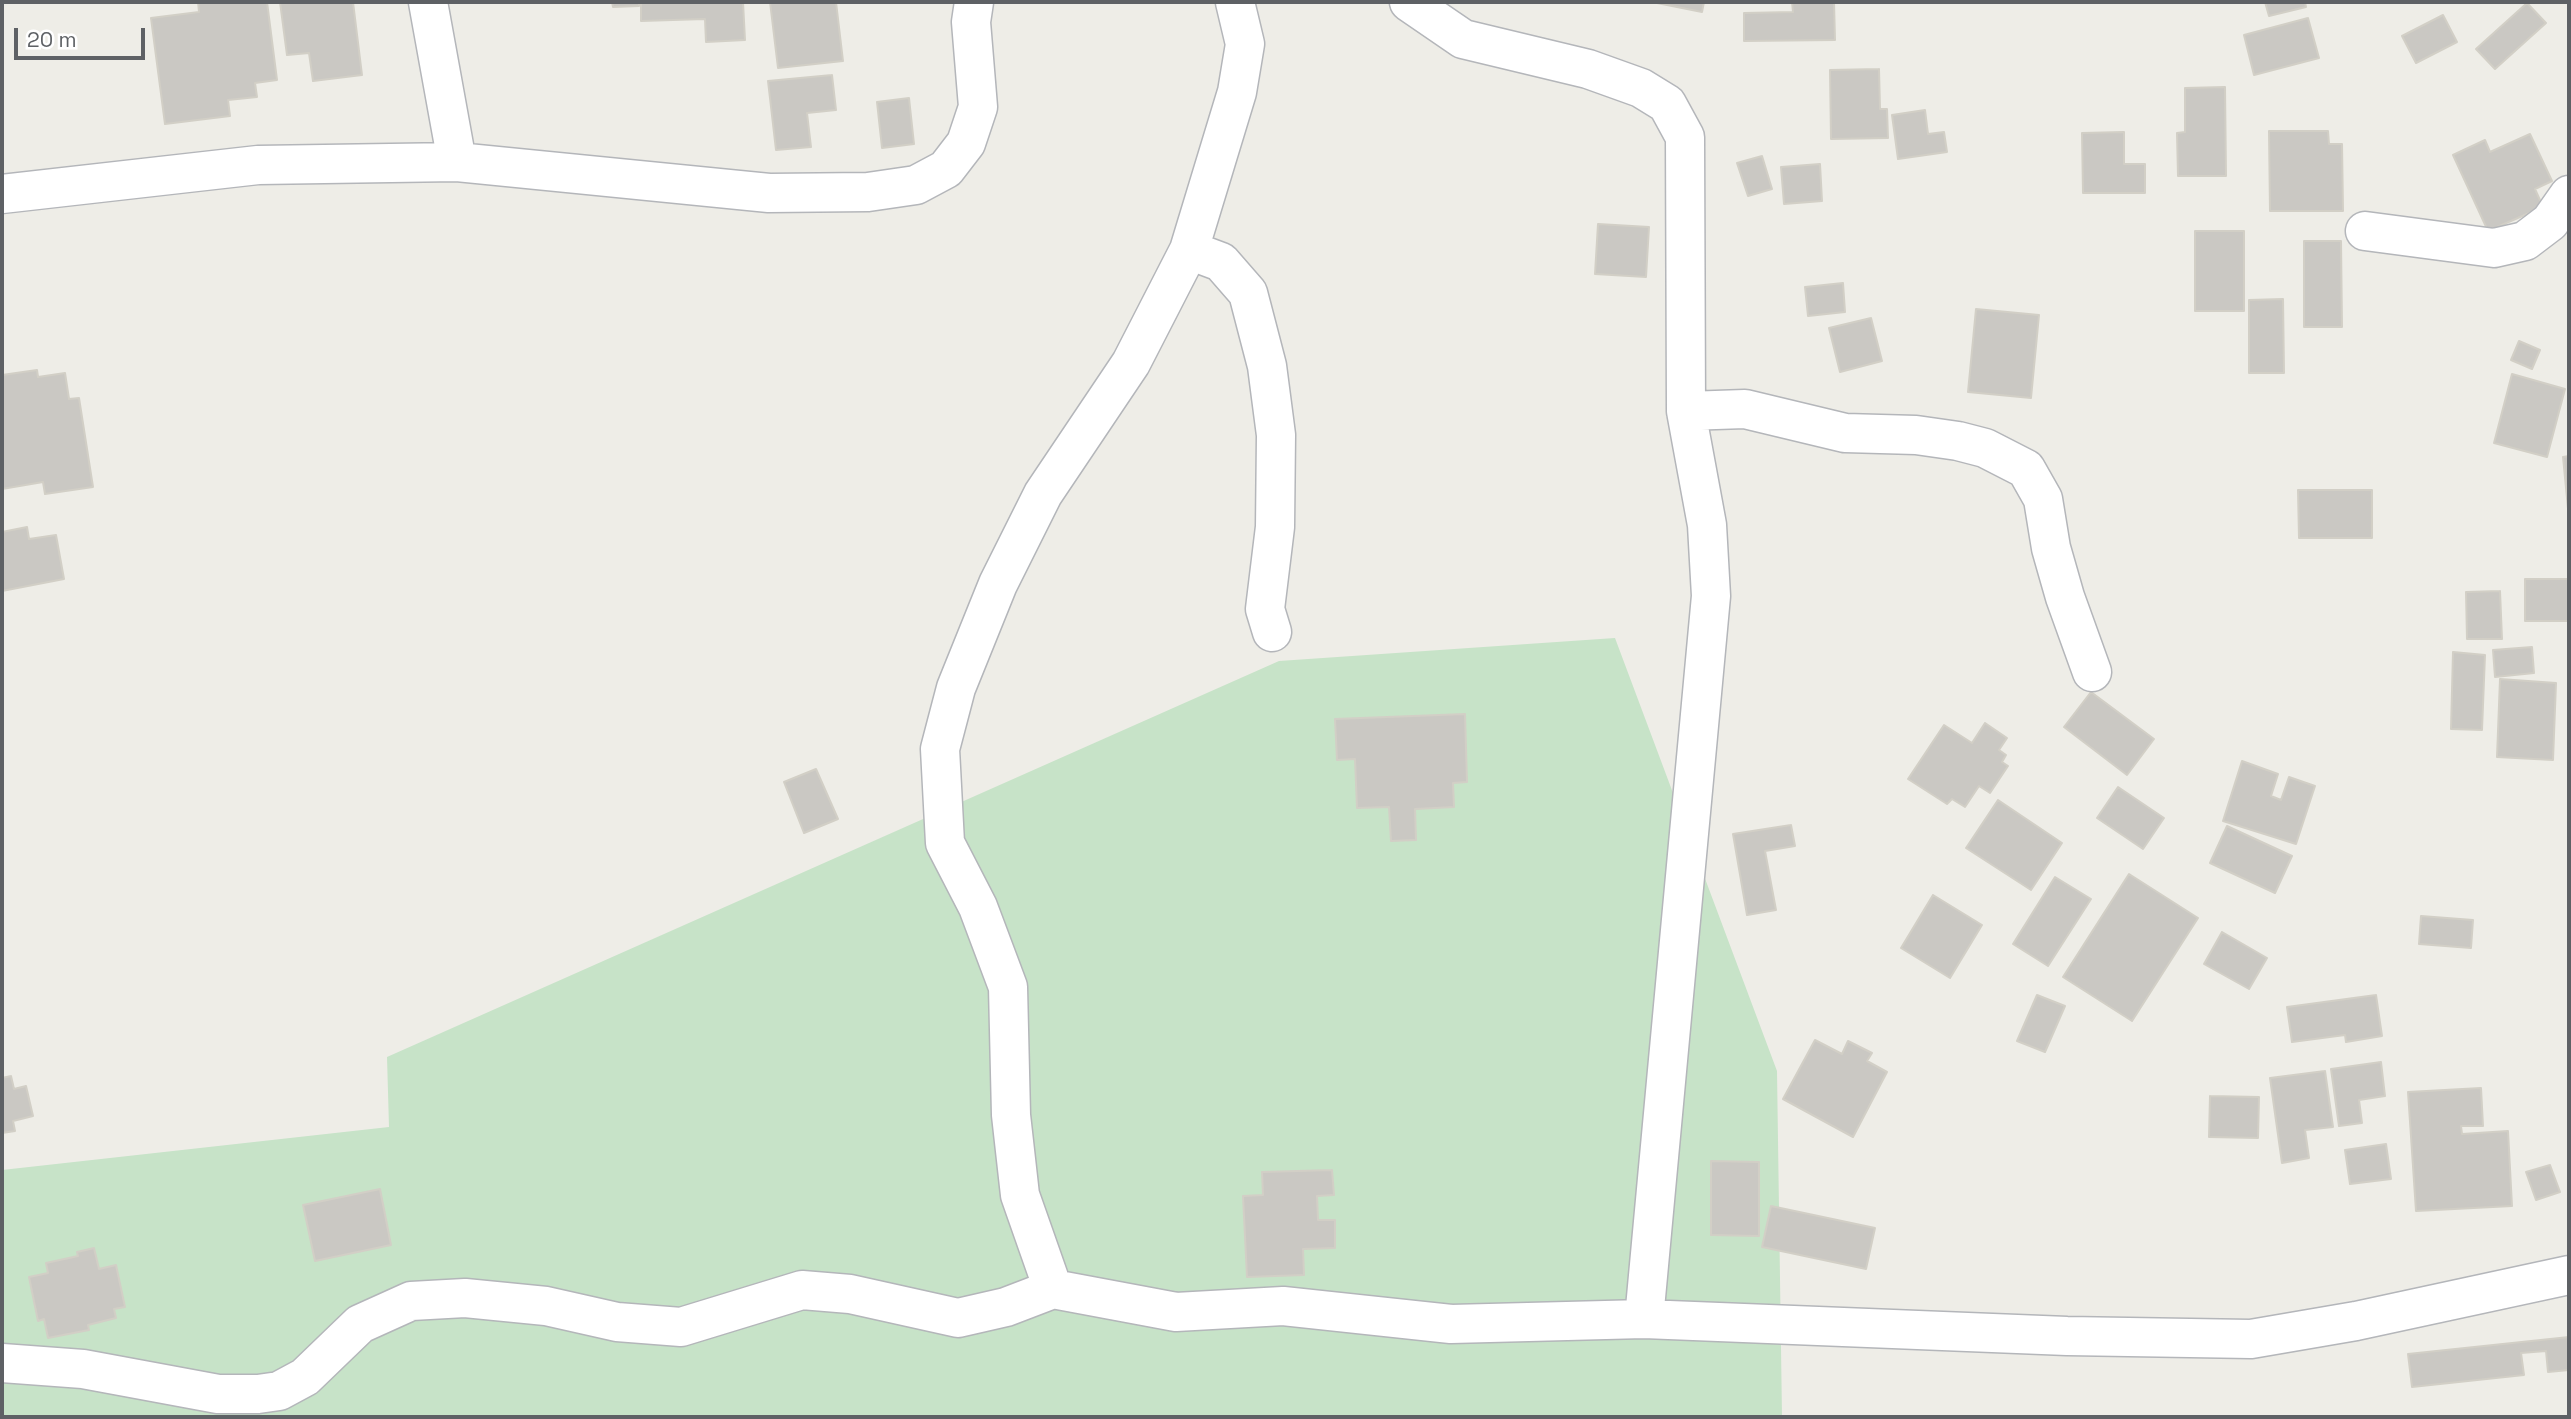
<!DOCTYPE html>
<html>
<head>
<meta charset="utf-8">
<style>
	body { margin:0 }
	#map { position:relative; width:2571px; height:1419px; overflow:hidden; background:#eeede7; font-family:"Space Grotesk",sans-serif }
	canvas { display:block }
	.frame { position:absolute; inset:0; border:4px solid #5e6165; pointer-events:none }
	.scale { position:absolute; left:14px; top:28px; width:131px; height:32px; box-sizing:border-box; border:4px solid #5e6165; border-top:0; padding-left:9px; font-size:21px; line-height:24px; white-space:nowrap; color:#5e6165; -webkit-text-stroke:5px #fff; paint-order:stroke }
</style>
</head>
<body>
<div id="map">
<canvas width="2571" height="1419"></canvas>
<div class="frame"></div>
<div class="scale">20 m</div>
</div>
<script>
const ctx = document.querySelector('canvas').getContext('2d');
ctx.lineJoin = 'round';
function paint(path, color) { ctx.fillStyle = color; ctx.fill(path, 'evenodd'); }
const toPath = rows => new Path2D(rows.map(r => 'M' + r).join(''));
function trace(path, color, width, dash) { ctx.strokeStyle = color; ctx.lineWidth = width; ctx.lineCap = dash ? 'butt' : 'round'; ctx.setLineDash(dash || []); ctx.stroke(path); }
paint(toPath([
	[1615,638,1777,1071,1782,1417,2,1417,2,1170,389,1127,387,1057,1279,661]
]), '#c7e3c8');
const building = toPath([
	[198,2,267,2,277,80,255,83,257,97,228,100,230,116,165,124,151,18,199,12,198,2],
	[280,2,353,2,362,75,313,81,309,53,287,55,280,2],
	[612,2,639,2,639,6,613,7,612,2],
	[641,2,743,2,745,40,706,42,705,19,641,21,641,2],
	[770,2,836,2,843,61,778,68,770,2],
	[1652,2,1704,2,1702,12,1652,2],
	[1792,2,1834,2,1835,40,1744,41,1744,13,1793,12,1792,2],
	[2265,2,2305,2,2306,7,2269,16,2265,2],
	[2527,3,2546,23,2495,69,2476,49,2527,3],
	[2443,15,2457,42,2416,63,2402,36,2443,15],
	[2308,18,2319,58,2254,75,2244,35,2308,18],
	[1879,69,1880,109,1887,109,1888,138,1831,139,1830,70,1879,69],
	[832,75,836,110,807,113,811,147,776,150,768,81,832,75],
	[2225,87,2226,176,2178,176,2177,133,2185,132,2185,88,2225,87],
	[909,98,914,144,882,148,877,102,909,98],
	[1925,110,1928,134,1944,132,1947,152,1898,159,1892,115,1925,110],
	[2269,131,2328,131,2329,144,2342,144,2343,211,2270,211,2269,131],
	[2124,132,2124,164,2145,164,2145,193,2083,193,2082,133,2124,132],
	[2530,134,2552,181,2535,189,2543,207,2488,231,2453,155,2485,140,2490,152,2530,134],
	[1762,156,1772,189,1748,196,1737,163,1762,156],
	[1820,164,1822,201,1784,204,1781,167,1820,164],
	[1598,224,1649,227,1646,277,1595,274,1598,224],
	[2195,231,2244,231,2244,311,2195,311,2195,231],
	[2304,241,2341,241,2342,327,2304,327,2304,241],
	[1843,283,1845,312,1808,316,1805,287,1843,283],
	[2283,299,2284,373,2249,373,2249,300,2283,299],
	[1976,309,2039,315,2031,398,1968,392,1976,309],
	[1871,318,1882,361,1840,372,1829,328,1871,318],
	[2519,341,2540,350,2532,369,2511,360,2519,341],
	[37,370,38,377,65,373,69,399,79,398,93,487,45,494,43,482,2,489,2,375,37,370],
	[2512,374,2565,389,2547,457,2494,443,2512,374],
	[2569,456,2569,519,2563,457,2569,456],
	[2298,490,2372,490,2372,538,2299,538,2298,490],
	[27,527,29,539,56,535,64,579,2,591,2,532,27,527],
	[2525,579,2569,579,2569,621,2525,621,2525,579],
	[2500,591,2502,639,2467,639,2466,592,2500,591],
	[2532,647,2534,673,2495,677,2493,650,2532,647],
	[2453,652,2485,655,2482,730,2451,729,2453,652],
	[2500,679,2556,683,2553,760,2497,757,2500,679],
	[2091,692,2154,739,2127,775,2064,727,2091,692],
	[1465,714,1467,782,1453,783,1454,807,1415,809,1416,840,1391,841,1389,807,1357,808,1355,759,1337,760,1335,719,1465,714],
	[1985,723,2007,738,1999,750,2006,755,2002,762,2008,766,1990,793,1979,786,1965,807,1952,799,1947,804,1908,779,1944,725,1972,743,1985,723],
	[2242,761,2278,774,2271,796,2281,800,2289,777,2315,786,2296,844,2223,821,2242,761],
	[816,769,838,819,804,833,784,782,816,769],
	[2118,787,2164,818,2143,849,2097,818,2118,787],
	[1998,800,2062,843,2031,890,1966,848,1998,800],
	[1791,825,1795,846,1765,851,1776,910,1747,915,1733,834,1791,825],
	[2227,826,2292,856,2275,893,2210,863,2227,826],
	[2129,874,2198,918,2132,1021,2063,977,2129,874],
	[2055,877,2091,899,2048,966,2013,944,2055,877],
	[1933,895,1982,925,1950,978,1901,948,1933,895],
	[2421,916,2473,920,2471,948,2419,944,2421,916],
	[2222,932,2267,958,2249,989,2204,964,2222,932],
	[2037,995,2065,1006,2045,1052,2017,1041,2037,995],
	[2376,995,2382,1036,2346,1042,2345,1035,2292,1042,2287,1007,2376,995],
	[1815,1040,1842,1054,1848,1041,1872,1053,1867,1061,1887,1072,1853,1137,1783,1099,1815,1040],
	[2381,1062,2385,1096,2359,1100,2362,1123,2339,1126,2331,1069,2381,1062],
	[2325,1071,2333,1127,2305,1130,2309,1158,2282,1163,2270,1078,2325,1071],
	[11,1076,14,1089,26,1086,33,1116,13,1121,15,1131,2,1133,2,1078,11,1076],
	[2481,1088,2483,1126,2461,1126,2462,1134,2508,1131,2512,1206,2416,1211,2408,1092,2481,1088],
	[2210,1096,2259,1097,2258,1138,2209,1137,2210,1096],
	[2386,1144,2391,1179,2350,1184,2345,1150,2386,1144],
	[1711,1161,1759,1162,1759,1236,1711,1235,1711,1161],
	[2550,1165,2560,1192,2536,1200,2526,1172,2550,1165],
	[1332,1170,1334,1195,1317,1196,1318,1220,1335,1220,1335,1248,1303,1249,1304,1275,1247,1277,1243,1196,1263,1195,1262,1172,1332,1170],
	[380,1189,391,1245,315,1261,303,1205,380,1189],
	[1771,1206,1875,1228,1866,1269,1762,1247,1771,1206],
	[94,1248,99,1269,116,1265,125,1307,114,1309,116,1318,88,1325,89,1330,48,1338,44,1319,38,1321,29,1277,48,1273,46,1263,78,1256,77,1252,94,1248],
	[2569,1337,2569,1370,2548,1372,2546,1351,2521,1353,2524,1375,2412,1387,2408,1354,2569,1337]
]);
paint(building, '#cac8c3');
trace(building, '#d2cfc6', 2);
const minor = toPath([
	[428,2,457,162],
	[1409,2,1463,39,1588,69,1641,88,1667,104,1685,137,1686,411,1707,525,1711,596,1644,1319],
	[2,194,258,165,457,162,769,193,868,192,916,185,946,169,966,143,978,107,971,22,974,2],
	[2365,231,2494,248,2525,241,2550,222,2569,195],
	[1189,250,1221,262,1248,293,1267,366,1276,435,1275,527,1265,609,1272,632],
	[1686,411,1745,409,1845,433,1916,435,1958,441,1985,448,2026,469,2043,499,2051,548,2065,597,2092,672],
	[1053,1289,1020,1195,1011,1115,1008,987,978,907,945,843,940,749,956,688,998,584,1043,494,1131,363,1189,250,1237,92,1245,44,1235,2],
	[2,1363,83,1369,218,1394,258,1394,279,1391,305,1377,360,1324,411,1301,465,1298,546,1306,617,1322,681,1327,802,1290,850,1294,958,1318,1006,1307,1053,1289,1176,1312,1283,1306,1451,1324,1644,1319,2067,1336,2251,1339,2356,1321,2569,1275]
]);
trace(minor, '#b4b6ba', 41);
trace(minor, '#fff', 38);
</script>
</body>
</html>
